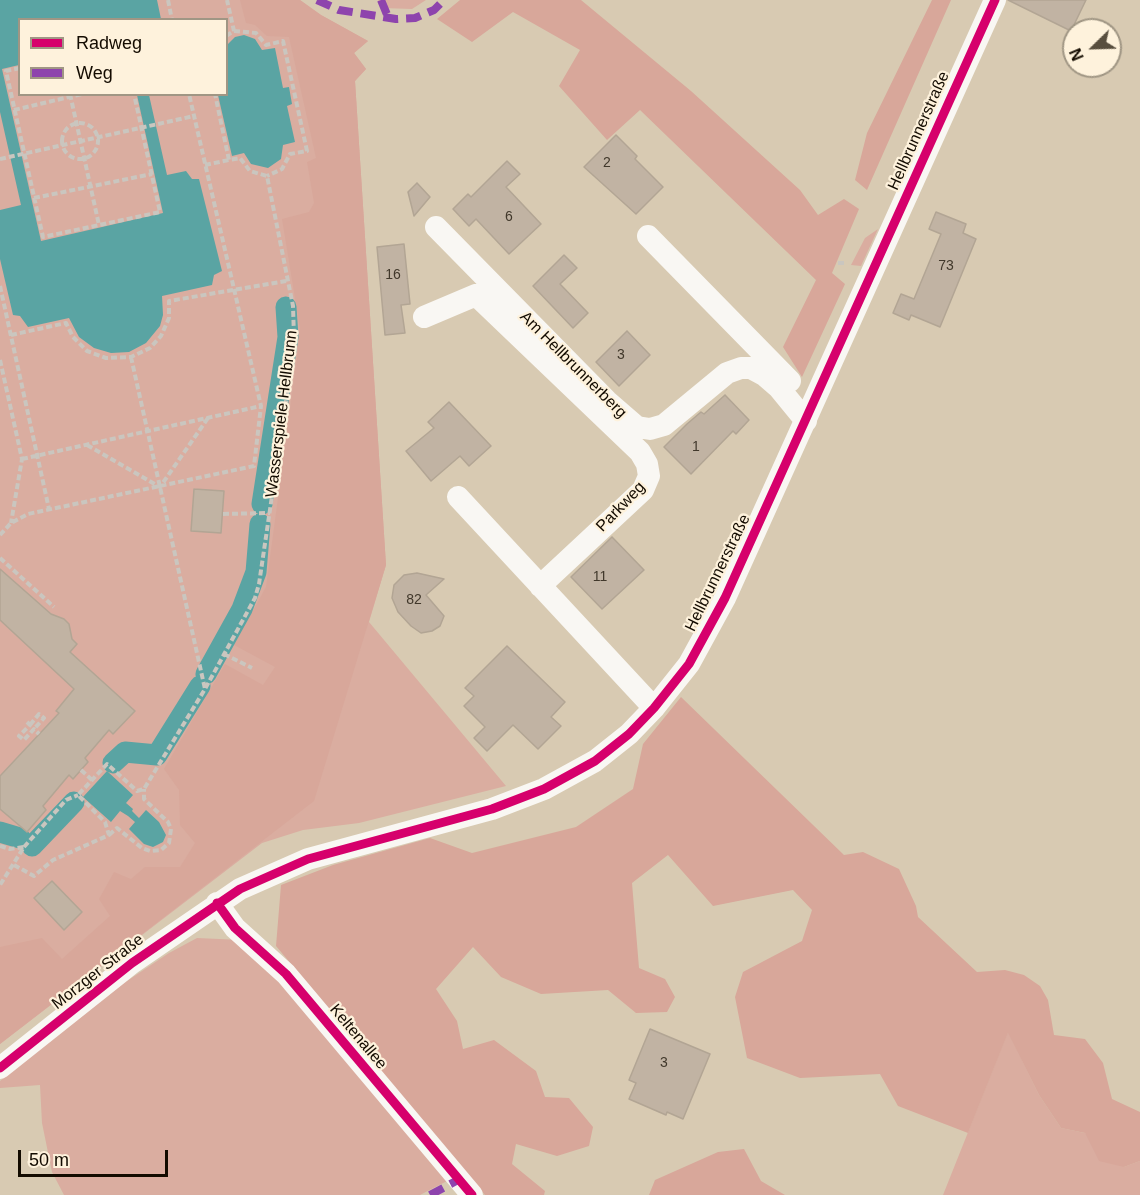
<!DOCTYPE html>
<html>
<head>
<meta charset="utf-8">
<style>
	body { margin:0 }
	#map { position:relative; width:1140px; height:1195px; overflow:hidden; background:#d8cab2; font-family:Helvetica,sans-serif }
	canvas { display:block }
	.legend { position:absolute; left:18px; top:18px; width:210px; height:78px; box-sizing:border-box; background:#fef2dc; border:2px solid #a09684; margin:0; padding:8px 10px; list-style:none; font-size:18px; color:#130b00 }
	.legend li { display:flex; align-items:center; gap:12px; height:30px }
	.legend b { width:30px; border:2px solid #a09684 }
	.north { position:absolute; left:1062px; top:18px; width:60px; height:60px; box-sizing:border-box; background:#fef2dc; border:2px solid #a09684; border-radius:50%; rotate:247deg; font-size:16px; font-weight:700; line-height:24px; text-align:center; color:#130b00 }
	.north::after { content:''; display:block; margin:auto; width:21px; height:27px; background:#584e3e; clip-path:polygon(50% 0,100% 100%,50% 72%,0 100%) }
	.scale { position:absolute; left:18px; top:1150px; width:150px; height:27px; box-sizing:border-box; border:3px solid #130b00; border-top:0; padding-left:8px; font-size:18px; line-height:21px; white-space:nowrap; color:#130b00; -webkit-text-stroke:4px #fef2dc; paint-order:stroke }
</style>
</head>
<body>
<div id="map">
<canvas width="1140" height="1195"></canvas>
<ul class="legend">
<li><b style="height:8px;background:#d6006c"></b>Radweg</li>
<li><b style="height:8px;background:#8e44ad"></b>Weg</li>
</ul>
<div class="north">N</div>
<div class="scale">50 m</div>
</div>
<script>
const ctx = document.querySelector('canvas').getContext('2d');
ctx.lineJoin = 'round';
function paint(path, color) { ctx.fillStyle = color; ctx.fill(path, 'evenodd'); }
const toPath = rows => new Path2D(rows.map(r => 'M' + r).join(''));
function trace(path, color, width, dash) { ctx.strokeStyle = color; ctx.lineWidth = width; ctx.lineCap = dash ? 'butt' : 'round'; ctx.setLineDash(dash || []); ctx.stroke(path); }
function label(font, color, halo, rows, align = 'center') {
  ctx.font = font + ' Helvetica,sans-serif'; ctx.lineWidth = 4.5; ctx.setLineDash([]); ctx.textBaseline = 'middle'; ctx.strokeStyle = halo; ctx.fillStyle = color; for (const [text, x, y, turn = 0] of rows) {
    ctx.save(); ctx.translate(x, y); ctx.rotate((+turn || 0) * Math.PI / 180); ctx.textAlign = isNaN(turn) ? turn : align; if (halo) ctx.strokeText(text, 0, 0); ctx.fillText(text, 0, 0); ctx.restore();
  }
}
paint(toPath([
	[0,0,300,0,321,15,368,41,354,53,366,69,355,81,386,565,369,622,506,786,359,823,303,830,262,843,0,1044],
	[20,20,226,20,226,94,20,94],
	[378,0,426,0,412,9,382,8],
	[878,229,861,266,851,265,865,238],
	[197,938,242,940,274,970,447,1181,420,1195,64,1195,52,1172,42,1123,40,1085,0,1088,0,1081,124,983,169,953],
	[1008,1032,1039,1095,1061,1128,1085,1133,1124,1167,1140,1161,1140,1195,943,1195]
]), '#daada0');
paint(toPath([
	[240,0,300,0,321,15,368,41,354,53,366,69,355,81,386,565,314,801,0,1044,0,947,42,938,62,959,110,916,99,899,114,872,131,879,145,867,180,867,195,843,180,825,179,790,164,769,225,664,263,685,275,667,234,645,266,587,297,357,300,329,282,219,309,212,314,203,307,162,316,158,289,37,267,36,255,25,246,23],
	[460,0,581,0,691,91,800,190,818,215,844,199,859,209,832,273,845,284,802,377,783,347,816,280,640,110,607,140,559,86,580,50,513,12,472,42,437,19],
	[932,0,951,0,867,190,855,180,867,133],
	[681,697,844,855,863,852,899,869,916,906,918,917,977,972,1005,970,1024,975,1040,986,1048,1000,1054,1035,1085,1039,1103,1063,1112,1099,1140,1112,1140,1161,1124,1167,1099,1161,1085,1133,1061,1128,1039,1095,1008,1033,968,1133,898,1106,880,1074,800,1078,747,1058,735,997,743,972,802,941,812,910,793,890,713,906,668,855,632,883,639,968,665,979,675,997,667,1012,636,1013,608,990,541,994,501,977,473,947,436,989,457,1021,463,1049,494,1040,536,1071,545,1097,569,1098,593,1127,589,1146,557,1156,516,1144,512,1164,545,1191,544,1195,485,1195,276,946,281,885,333,865,430,838,472,853,576,827,633,789,643,744],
	[744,1149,761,1181,785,1195,649,1195,655,1180,718,1152]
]), '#d8a79a');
paint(toPath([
	[0,0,157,0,161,19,20,20,19,65,2,69,41,241,163,213,137,95,149,95,167,175,186,171,192,179,199,179,222,271,214,275,212,285,162,296,163,315,160,326,146,343,129,352,111,353,94,348,79,337,69,318,28,327,20,316,13,315,0,259,0,210,21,205,0,112],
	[244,35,255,39,262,50,275,48,283,88,289,87,292,104,287,106,295,142,283,145,281,159,268,168,251,164,244,153,232,156,218,95,226,94,227,45,235,37],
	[107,771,133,795,126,803,133,809,132,811,139,818,146,810,159,822,166,835,163,842,153,847,144,844,129,829,135,822,128,816,120,811,111,822,83,797]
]), '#5aa4a3');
trace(toPath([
	[262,504,288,337,286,307],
	[206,674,242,609,256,572,260,524],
	[113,763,125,752,157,755,200,686],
	[0,832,20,838],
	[32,846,74,802]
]), '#5aa4a3', 21);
const building = toPath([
	[1008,0,1086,0,1071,31,1008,0],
	[616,135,637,156,635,159,663,187,636,214,584,167,616,135],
	[507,161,520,174,506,187,541,224,509,254,476,219,469,226,453,209,468,194,471,197,507,161],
	[417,183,430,197,414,216,408,192,417,183],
	[936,212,966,224,963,233,976,239,940,327,911,315,909,320,893,313,901,294,914,299,941,234,929,229,936,212],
	[404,244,410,304,401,305,405,333,385,335,377,247,404,244],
	[564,255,577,268,560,284,588,313,573,328,533,286,564,255],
	[627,331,650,355,619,386,596,362,627,331],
	[725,395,749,420,736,434,733,431,691,474,664,447,687,424,701,412,704,414,725,395],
	[449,402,491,446,469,466,460,456,431,481,406,451,434,428,428,422,449,402],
	[194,489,224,491,221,533,191,531,194,489],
	[612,537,644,570,602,609,571,577,612,537],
	[0,569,51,614,64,619,69,624,72,639,77,644,70,652,135,711,113,734,109,730,85,758,88,762,73,779,69,775,43,806,46,810,27,832,0,809,0,776,59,713,56,711,74,689,0,620,0,569],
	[417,573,444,579,426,595,444,616,440,626,432,631,421,633,411,626,398,612,392,598,394,585,404,575,417,573],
	[507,646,565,702,551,717,561,726,538,749,513,725,487,751,474,738,485,727,464,706,474,696,465,688,507,646],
	[52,881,82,912,64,930,34,898,52,881],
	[650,1029,710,1054,683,1119,667,1112,666,1115,629,1099,636,1083,629,1080,650,1029]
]);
paint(building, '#c1b3a3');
trace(building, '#b2a594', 1.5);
trace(toPath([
	[168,0,172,20],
	[234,31,256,33,266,45,283,41,307,151,290,154,282,169,267,176],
	[226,36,234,31,227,0],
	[20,68,6,71,43,237,160,212,134,94],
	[70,94,99,225],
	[14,110,82,94],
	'62 141a18 18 0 1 1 36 0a18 18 0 1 1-36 0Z',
	[0,159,194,116],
	[205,165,229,160],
	[34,198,152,174],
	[838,263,847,263],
	[0,286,49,509],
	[11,335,66,323,73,337,87,351,106,358,131,357,150,348,161,336,169,318,169,301,286,281],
	[131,357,205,689],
	[0,360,22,459,11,523],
	[87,445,160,487,208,418],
	[22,459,261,406],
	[223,514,270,513],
	[0,535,11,523,28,514,254,466,261,406,189,94],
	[0,558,54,607],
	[224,654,252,668],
	[27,722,30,725,19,736,24,740,34,729,39,734],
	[30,725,39,714,44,718,34,729],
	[81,770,92,780],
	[109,835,117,828,142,848,150,851,161,850,169,843,171,829,168,822,144,799,144,789],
	[0,846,10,849,24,847,0,885],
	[24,847,66,800,78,795],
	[14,865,34,876,53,860,109,835,105,822,78,795,107,764,137,791,144,789,205,689,255,598,259,584,288,388,294,337,293,306,267,176,250,171,240,158,229,160,215,94]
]), '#cac6bf', 4, [6, 3]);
trace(toPath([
	[436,227,607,401,637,427,650,429,664,425,727,373,741,368,751,368,764,375,779,388,806,421],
	[648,236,790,381],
	[424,317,476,295,640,452,647,464,649,476,643,490,540,586],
	[458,497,654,708],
	[217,903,235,928,286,974,472,1195],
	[0,1068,132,963,240,889,308,859,492,809,544,789,595,761,629,734,654,708,689,664,725,598,995,0]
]), '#f9f7f3', 22);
trace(toPath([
	[317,0,339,10,396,19,415,18,434,10,444,0],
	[381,0,388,17],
	[430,1195,458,1180]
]), '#8e44ad', 8, [15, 8]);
trace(toPath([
	[217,903,235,928,286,974,472,1195],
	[0,1068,132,963,240,889,308,859,492,809,544,789,595,761,629,734,654,708,689,664,725,598,995,0]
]), '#d6006c', 9);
label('14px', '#41382b', null, [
	["2",607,163],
	["6",509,217],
	["73",946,266],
	["16",393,275],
	["3",621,355],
	["1",696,447],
	["11",600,577],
	["82",414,600],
	["3",664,1063]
]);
label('16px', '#130b00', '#fef2dc', [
	["Hellbrunnerstraße",919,131,-66],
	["Am Hellbrunnerberg",573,365,45],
	["Wasserspiele Hellbrunn",282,414,-83],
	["Parkweg",621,507,-46],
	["Hellbrunnerstraße",718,573,-64],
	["Morzger Straße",98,972,-38],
	["Keltenallee",358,1037,50]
]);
</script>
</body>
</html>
